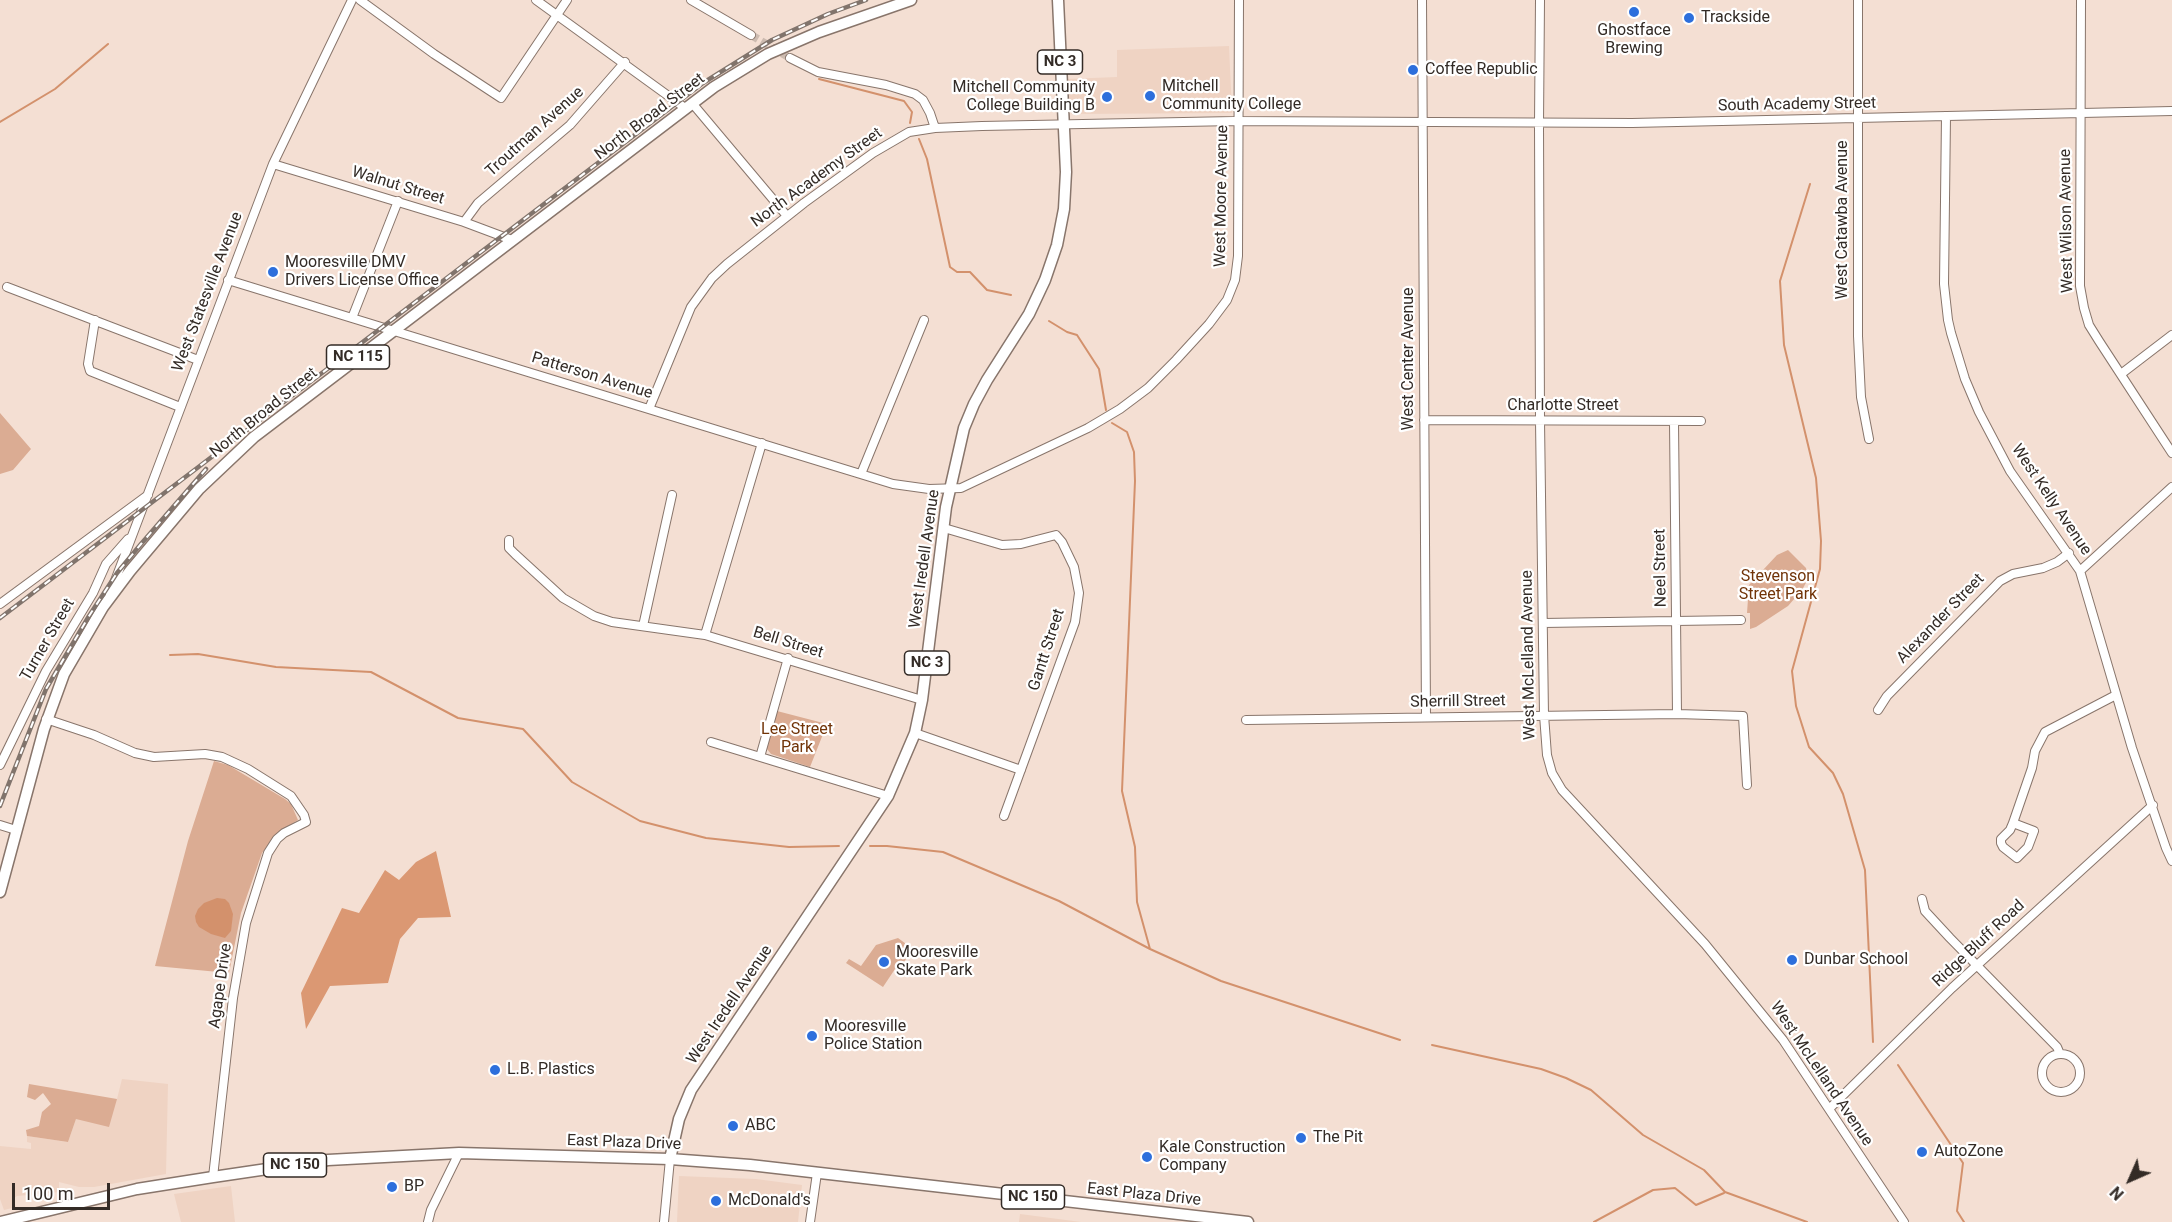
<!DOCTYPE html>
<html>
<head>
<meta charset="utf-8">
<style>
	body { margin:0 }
	#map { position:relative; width:2172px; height:1222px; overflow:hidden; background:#f4dfd3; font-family:Roboto,sans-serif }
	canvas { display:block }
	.north { position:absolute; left:2100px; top:1150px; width:60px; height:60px; -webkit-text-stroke:4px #fff; paint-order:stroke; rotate:225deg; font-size:16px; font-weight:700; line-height:24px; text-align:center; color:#332b26 }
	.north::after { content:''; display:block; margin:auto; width:21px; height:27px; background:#332b26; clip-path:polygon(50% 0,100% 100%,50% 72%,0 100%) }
	.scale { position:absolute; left:12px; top:1183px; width:98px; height:27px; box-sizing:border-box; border:3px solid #332b26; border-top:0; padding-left:8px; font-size:18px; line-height:21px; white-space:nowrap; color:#332b26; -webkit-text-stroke:4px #fff; paint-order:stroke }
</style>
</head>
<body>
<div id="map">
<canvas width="2172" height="1222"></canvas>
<div class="north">N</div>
<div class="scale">100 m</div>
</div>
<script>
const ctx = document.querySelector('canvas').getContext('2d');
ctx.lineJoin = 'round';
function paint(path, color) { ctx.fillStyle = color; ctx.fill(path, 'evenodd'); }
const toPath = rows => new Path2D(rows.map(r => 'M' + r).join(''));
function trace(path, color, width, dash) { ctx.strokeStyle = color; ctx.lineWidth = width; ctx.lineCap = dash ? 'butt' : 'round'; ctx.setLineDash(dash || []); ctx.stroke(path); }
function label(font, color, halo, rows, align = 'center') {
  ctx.font = font + ' Roboto,sans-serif'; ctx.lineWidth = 4.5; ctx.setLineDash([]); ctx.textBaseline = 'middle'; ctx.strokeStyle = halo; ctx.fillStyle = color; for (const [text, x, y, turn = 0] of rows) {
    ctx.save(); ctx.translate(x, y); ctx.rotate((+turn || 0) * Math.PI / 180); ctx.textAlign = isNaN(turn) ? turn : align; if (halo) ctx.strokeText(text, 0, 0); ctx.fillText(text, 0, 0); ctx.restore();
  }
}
paint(toPath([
	[1229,46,1232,113,1071,114,1067,79,1117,77,1117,50],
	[122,1079,168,1084,166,1174,94,1187,79,1187,59,1182,59,1192,17,1196,13,1199,16,1207,4,1210,0,1199,0,1146,31,1149,31,1143,27,1142,27,1136,68,1142,76,1119,117,1099],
	[679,1176,756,1179,802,1185,798,1222,677,1222],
	[231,1186,235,1222,181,1222,174,1194],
	[1020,1214,1081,1222,1019,1222]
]), '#efd3c3');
paint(toPath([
	[0,413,31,449,13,470,0,474],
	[1788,550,1806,568,1808,579,1802,590,1788,606,1756,627,1750,629,1750,613,1747,613,1749,585,1777,555],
	[777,711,827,724,810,767,771,754,767,749],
	[214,761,228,765,285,799,291,804,298,820,277,833,262,853,241,913,229,973,155,966,188,841],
	[898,938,913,949,899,969,895,969,883,987,846,963,849,959,861,966,876,945],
	[29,1084,117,1099,109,1127,76,1119,68,1142,27,1136,26,1130,39,1126,42,1112,51,1104,43,1093,35,1100,27,1097]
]), '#dbac93');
paint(toPath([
	[436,851,451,917,418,918,400,939,388,983,330,986,306,1029,301,993,342,908,359,913,385,870,399,880,416,862]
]), '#db9873');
paint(toPath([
	[217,898,225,899,229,903,233,914,231,931,225,938,211,934,199,927,196,922,195,916,198,909,204,903]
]), '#d3916c');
trace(toPath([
	[819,79,904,101,912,112,910,123],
	[0,122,55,89,108,44],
	[919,139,927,159,950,267,957,272,970,272,987,290,1011,295],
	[1810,184,1780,281,1784,345,1816,478,1821,541,1820,569,1792,671,1796,706,1809,747,1833,773,1843,794,1865,870,1873,1042],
	[1049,321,1067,332,1077,335,1099,369,1106,410],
	[1112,423,1127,432,1134,452,1135,481,1122,791,1135,847,1137,902,1150,949],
	[170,655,198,654,276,667,371,672,458,718,523,729,572,782,640,821,706,838,789,847,839,846],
	[870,846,887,846,943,852,1059,901,1150,949,1221,981,1400,1040],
	[1432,1045,1541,1069,1566,1078,1591,1090,1643,1135,1704,1170,1725,1192,1807,1222],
	[1898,1065,1963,1163,1957,1211,1964,1222],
	[1594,1222,1653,1190,1675,1188,1696,1205,1724,1193]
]), '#d3916c', 2);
trace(toPath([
	[751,35,790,58]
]), '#cdbbb0', 8, [8, 4]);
const minor = toPath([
	[360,0,434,54,501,98,567,0],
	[536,0,685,108],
	[691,0,751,35],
	[1422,0,1426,717],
	[1540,0,1539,123,1540,421,1544,715,1547,755,1552,773,1562,790,1705,944,1783,1040,1904,1222],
	[1858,0,1858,336,1861,397,1869,439],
	[2081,0,2080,286,2084,308,2089,325,2099,341,2172,453],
	[790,58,818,72,886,85,915,94,923,100,930,113,935,128],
	[692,103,787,216],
	[1946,116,1944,284,1948,320,1951,333,1965,379,1979,412,2010,471,2080,571,2132,748,2166,848,2172,861],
	[273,164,464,222,512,240],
	[464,222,478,203,570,125,625,62],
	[228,280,893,484,929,489,961,488,1088,428,1120,409,1148,388,1176,360,1209,324,1227,300,1235,280,1238,256,1239,0],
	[7,287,198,360],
	[352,318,398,201],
	[95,320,88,364,90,371,180,407],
	[2121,374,2172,335],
	[649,409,691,307,712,278,727,264,804,203,873,153,909,132,935,128,982,126,1234,121,1632,123,2172,111],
	[1424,420,1701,421],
	[1674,422,1677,714],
	[861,474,924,320],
	[944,528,1002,545,1021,544,1056,535,1062,542,1074,567,1079,593,1075,622,1004,816],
	[509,540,509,548,515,554,563,598,594,616,612,622,705,635,922,700],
	[2080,571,2172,487],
	[110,594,273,164,352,0],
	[0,604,148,495],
	[1543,623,1741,620],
	[643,626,672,495],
	[705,635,762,443],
	[1878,710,1887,696,2000,581,2013,574,2043,568,2057,562,2069,553],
	[46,719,94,735,135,753,154,757,205,754,222,757,248,769,291,796,304,815,306,822,284,833,277,839,268,853,246,923,233,998,213,1177],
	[1246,720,1677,714,1743,716,1747,785],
	[915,733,1021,770],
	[711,742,888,796],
	[760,757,788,658],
	[0,765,46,671,93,593,106,564,128,539],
	[2013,823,2032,768,2035,751,2045,732,2116,695],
	[2013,823,2034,831,2028,847,2017,858,2003,847,2001,843,2001,839,2010,830,2013,823],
	[0,825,16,830],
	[1922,899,1925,911,1950,938,2057,1047,2060,1054],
	'2042 1073a19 19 0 1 1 38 0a19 19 0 1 1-38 0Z',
	[1829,1109,1952,988,2153,805],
	[428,1222,431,1210,459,1153],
	[664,1222,670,1159],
	[810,1222,817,1173]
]);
const major = toPath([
	[0,892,44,729,64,674,103,607,130,571,199,489,254,437,714,87,768,54,819,32,911,0],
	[670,1159,679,1119,691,1090,888,796,915,733,922,700,946,507,964,428,974,404,987,380,1029,314,1045,280,1057,245,1064,209,1066,172,1058,0],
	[1,1222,137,1189,213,1177,328,1160,459,1153,670,1159,750,1165,1248,1222]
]);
trace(minor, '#88756b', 10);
trace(major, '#88756b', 13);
trace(minor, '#fff', 8);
trace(major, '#fff', 10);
const rail = toPath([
	[0,618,703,83,772,40,828,14,866,0],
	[0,806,46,689,89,616,117,573,141,544,206,469]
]);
trace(rail, '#81746c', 4.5);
trace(rail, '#fff', 2, [7]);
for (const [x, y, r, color] of [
	[1634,12,6,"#2d6fdc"],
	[1689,18,6,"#2d6fdc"],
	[1413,70,6,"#2d6fdc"],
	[1150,96,6,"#2d6fdc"],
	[1107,97,6,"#2d6fdc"],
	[273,272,6,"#2d6fdc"],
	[1792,960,6,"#2d6fdc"],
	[884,962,6,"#2d6fdc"],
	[812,1036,6,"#2d6fdc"],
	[495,1070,6,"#2d6fdc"],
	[733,1126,6,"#2d6fdc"],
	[1301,1138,6,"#2d6fdc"],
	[1922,1152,6,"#2d6fdc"],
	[1147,1157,6,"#2d6fdc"],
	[392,1187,6,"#2d6fdc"],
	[716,1201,6,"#2d6fdc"]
]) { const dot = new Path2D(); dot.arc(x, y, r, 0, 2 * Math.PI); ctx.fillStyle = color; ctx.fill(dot); trace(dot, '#fff', 2); }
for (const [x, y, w] of [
	[1060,62,45],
	[358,357,63],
	[927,663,45],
	[295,1165,63],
	[1033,1197,63]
]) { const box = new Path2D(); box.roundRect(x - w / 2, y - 12, w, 24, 4.5); ctx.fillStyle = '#fff'; ctx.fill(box); trace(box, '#332b26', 1.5); }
label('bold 15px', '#332b26', null, [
	["NC 3",1060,62],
	["NC 115",358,357],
	["NC 3",927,663],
	["NC 150",295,1165],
	["NC 150",1033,1197]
]);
label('16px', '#332b26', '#fff', [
	["Trackside",1701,18],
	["Ghostface",1634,31,"center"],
	["Brewing",1634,49,"center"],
	["Coffee Republic",1425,70],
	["Mitchell",1162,87],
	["Community College",1162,105],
	["Mitchell Community",1095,88,"right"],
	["College Building B",1095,106,"right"],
	["Mooresville DMV",285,263],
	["Drivers License Office",285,281],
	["Mooresville",896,953],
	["Skate Park",896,971],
	["Dunbar School",1804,960],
	["Mooresville",824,1027],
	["Police Station",824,1045],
	["L.B. Plastics",507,1070],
	["ABC",745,1126],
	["The Pit",1313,1138],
	["Kale Construction",1159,1148],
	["Company",1159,1166],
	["AutoZone",1934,1152],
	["BP",404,1187],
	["McDonald's",728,1201]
], 'left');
label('16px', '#332b26', '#fff', [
	["South Academy Street",1797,105,-1],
	["North Broad Street",650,117,-37],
	["Troutman Avenue",535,132,-42],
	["North Academy Street",817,178,-36],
	["Walnut Street",398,186,17],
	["West Moore Avenue",1222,196,-89],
	["West Catawba Avenue",1843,220,-90],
	["West Wilson Avenue",2067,221,-91],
	["West Statesville Avenue",208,292,-69],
	["West Center Avenue",1409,359,-90],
	["Patterson Avenue",592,376,17],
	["Charlotte Street",1563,406],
	["North Broad Street",264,413,-39],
	["West Kelly Avenue",2051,500,56],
	["West Iredell Avenue",925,559,-82],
	["Neel Street",1661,568,-91],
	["Alexander Street",1941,619,-46],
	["Turner Street",48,640,-60],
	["Bell Street",788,643,17],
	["Gantt Street",1047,650,-72],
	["West McLelland Avenue",1529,655,-91],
	["Sherrill Street",1458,702,-1],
	["Ridge Bluff Road",1979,944,-43],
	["Agape Drive",221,986,-82],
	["West Iredell Avenue",730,1005,-56],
	["West McLelland Avenue",1821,1074,56],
	["East Plaza Drive",624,1143,2],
	["East Plaza Drive",1144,1195,6]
]);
label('16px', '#713408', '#fff', [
	["Stevenson",1778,577],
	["Street Park",1778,595],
	["Lee Street",797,730],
	["Park",797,748]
]);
</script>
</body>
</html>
